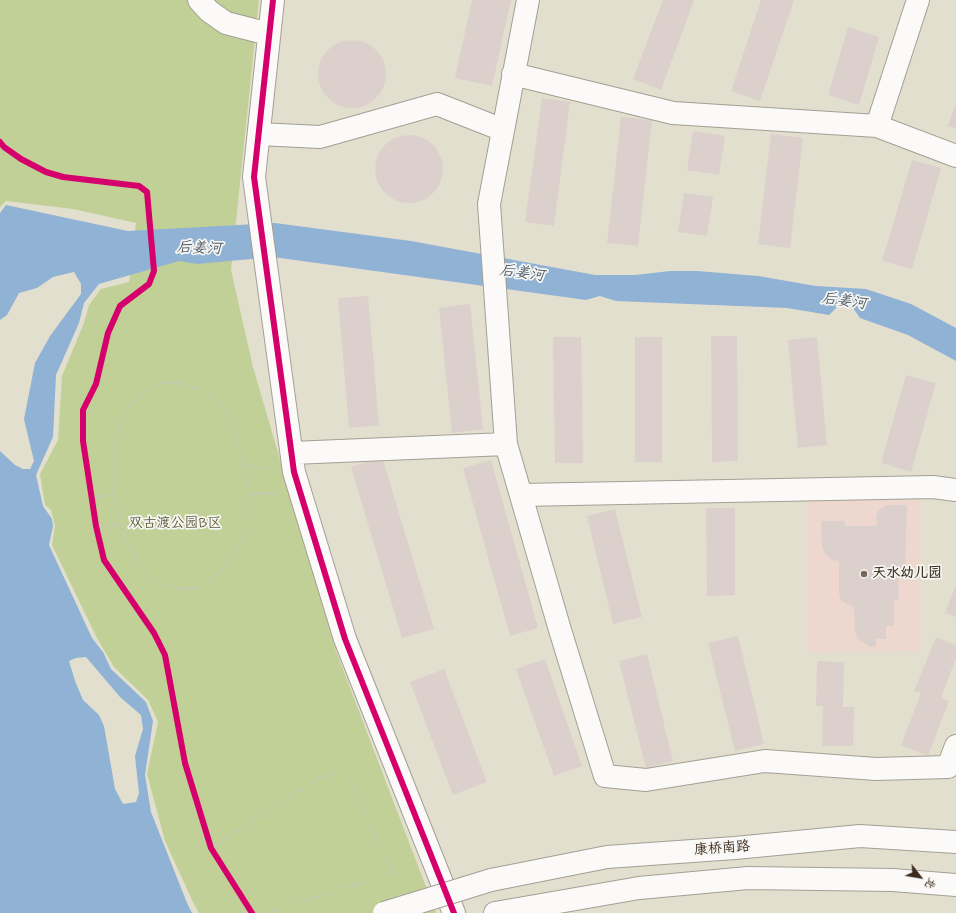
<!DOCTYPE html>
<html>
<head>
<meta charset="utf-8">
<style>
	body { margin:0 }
	#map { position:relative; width:956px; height:913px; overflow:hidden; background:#e3dfcf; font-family:Mynerve,"LXGW WenKai TC",sans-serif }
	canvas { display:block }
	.north { position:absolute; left:900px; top:857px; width:40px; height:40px; -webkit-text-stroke:3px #f6f6f2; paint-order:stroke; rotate:121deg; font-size:11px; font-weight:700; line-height:16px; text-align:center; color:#3b2a1e }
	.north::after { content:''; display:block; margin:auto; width:14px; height:18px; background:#3b2a1e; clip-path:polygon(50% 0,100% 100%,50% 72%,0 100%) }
</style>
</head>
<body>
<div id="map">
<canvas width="956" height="913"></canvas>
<div class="north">北</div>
</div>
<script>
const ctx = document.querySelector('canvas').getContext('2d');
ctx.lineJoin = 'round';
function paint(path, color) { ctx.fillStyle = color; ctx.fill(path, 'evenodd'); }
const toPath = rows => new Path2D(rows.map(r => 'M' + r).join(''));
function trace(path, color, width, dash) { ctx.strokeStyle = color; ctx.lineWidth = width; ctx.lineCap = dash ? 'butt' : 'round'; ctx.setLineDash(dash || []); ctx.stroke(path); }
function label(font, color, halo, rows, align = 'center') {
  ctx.font = font + ' Mynerve,"LXGW WenKai TC",sans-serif'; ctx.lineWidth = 3.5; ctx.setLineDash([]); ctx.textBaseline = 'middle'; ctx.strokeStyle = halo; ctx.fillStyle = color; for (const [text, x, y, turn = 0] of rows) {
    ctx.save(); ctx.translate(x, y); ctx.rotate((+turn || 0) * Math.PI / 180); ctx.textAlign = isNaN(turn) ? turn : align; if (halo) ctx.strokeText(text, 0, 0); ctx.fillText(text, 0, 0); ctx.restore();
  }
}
paint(toPath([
	[807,497,920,497,920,651,808,652]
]), '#eed7cf');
paint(toPath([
	[0,0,259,0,231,270,253,367,336,651,436,913,199,913,193,902,165,841,147,774,158,722,148,700,114,667,97,638,52,545,55,525,51,510,45,505,40,474,58,440,62,376,84,323,89,305,101,289,129,282,136,223,73,209,6,201,0,207]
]), '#c1d097');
paint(toPath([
	[6,205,128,231,275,223,411,241,595,275,635,275,670,271,697,271,758,276,816,286,866,289,911,304,956,328,956,361,908,335,860,318,853,308,839,305,829,315,787,308,616,301,600,296,586,300,273,257,197,264,179,261,99,284,84,303,79,323,56,375,53,437,36,475,43,506,52,519,53,526,49,545,92,638,103,652,111,669,146,702,153,721,145,775,151,812,187,903,192,913,0,913,0,451,15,465,23,469,30,469,34,461,24,419,35,363,50,336,81,294,81,284,74,272,53,277,37,288,19,293,7,315,0,320,0,213],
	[86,657,120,697,141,715,143,729,135,756,139,793,136,802,123,804,115,789,104,726,99,715,83,700,75,681,69,661,76,658]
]), '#90b2d5');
paint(toPath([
	[472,0,511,0,492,86,455,78],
	[663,0,694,0,661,90,633,79],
	[761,0,794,0,760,101,731,91],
	[848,27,879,37,859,105,828,95],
	'318 74a34 34 0 1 1 68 0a34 34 0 1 1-68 0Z',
	[542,98,570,102,554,226,525,222],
	[956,103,956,128,948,126],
	[621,117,652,120,638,246,607,243],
	[693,131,725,136,719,175,687,170],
	[771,134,803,138,790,248,758,244],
	'375 169a34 34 0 1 1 68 0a34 34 0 1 1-68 0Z',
	[912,160,941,168,912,269,882,261],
	[684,193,713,197,707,236,678,232],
	[368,296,379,425,349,428,338,298],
	[470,304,483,429,452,433,439,308],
	[711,336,737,336,738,461,712,462],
	[553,337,581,337,583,463,555,463],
	[635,337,662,337,662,462,635,462],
	[817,337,827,445,798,448,788,340],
	[906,375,936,383,911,472,881,463],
	[382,457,434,629,402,638,351,467],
	[491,460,538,628,510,636,463,468],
	[887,505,907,505,905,570,898,570,899,600,894,600,894,626,886,626,886,639,876,639,876,646,870,647,857,638,855,632,854,607,843,602,840,598,839,594,839,561,832,560,825,554,822,546,821,521,845,521,845,526,877,526,876,517,878,511],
	[706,508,735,508,735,595,707,596],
	[615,509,642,617,613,624,587,516],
	[956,585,956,617,945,613],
	[738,636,764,744,735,751,708,643],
	[936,637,956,645,956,658,941,698,949,701,928,756,901,745,921,693,914,691],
	[647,654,673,761,646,768,619,661],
	[545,659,582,766,554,776,516,669],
	[817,661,844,662,843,707,854,707,853,746,822,746,823,706,816,706],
	[444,669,487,782,453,795,410,682]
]), '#dcd0cd');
const minor = toPath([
	[199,0,209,11,226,23,269,34],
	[273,0,254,177,294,472,345,639,454,913],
	[528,0,489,204,506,444,560,630,605,776,646,780,765,761,876,769,948,767,956,746],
	[513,74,673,113,877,126,956,156],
	[877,126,918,0],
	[259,134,320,137,437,104,503,130],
	[292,453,506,444],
	[521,495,933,487,956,490]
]);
const major = toPath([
	[491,880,607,857,735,848,860,836,956,842],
	[495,913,639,888,748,878,893,880,956,885]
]);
trace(minor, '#a39f94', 24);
trace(major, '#a39f94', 24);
trace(toPath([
	[177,382,197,388,213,398,226,412,233,425,250,494,250,514,248,527,240,546,228,565,213,579,198,588,181,589,162,584,147,575,139,567,125,538,115,502,113,485,114,447,118,429,126,410,141,394,156,384,177,382],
	[244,464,274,471],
	[250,494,280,493],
	[92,498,114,493],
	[96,528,121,524],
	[211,848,318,779,336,772,348,776,393,873,265,913]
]), '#cac7c3', 2.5, [1, 3]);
trace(minor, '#fbfaf8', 22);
trace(major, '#fbfaf8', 22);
const majorBridge = toPath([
	[384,913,491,880]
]);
trace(majorBridge, '#a39f94', 24, []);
trace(majorBridge, '#fbfaf8', 22);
trace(toPath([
	[273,0,254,177,294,472,345,639,454,913],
	[0,142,4,147,21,159,46,172,63,177,139,186,147,192,154,271,149,284,120,306,108,333,96,384,83,410,83,441,96,526,104,560,154,633,165,655,185,763,211,848,252,913]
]), '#d6006c', 6);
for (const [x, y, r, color] of [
	[864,574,4,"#76695c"]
]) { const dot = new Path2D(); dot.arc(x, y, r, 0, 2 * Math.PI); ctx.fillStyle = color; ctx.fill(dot); trace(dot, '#f6f6f2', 1.5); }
label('14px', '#5b5835', '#f6f6f2', [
	["双古渡公园B区",175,524]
]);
label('bold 14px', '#3b2a1e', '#f6f6f2', [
	["天水幼儿园",872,574]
], 'left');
label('14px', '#3b2a1e', '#f6f6f2', [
	["康桥南路",722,849,-4]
]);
label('italic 15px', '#4f5868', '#f6f6f2', [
	["后姜河",199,249,2],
	["后姜河",522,274,8],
	["后姜河",844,302,8]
]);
</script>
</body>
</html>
